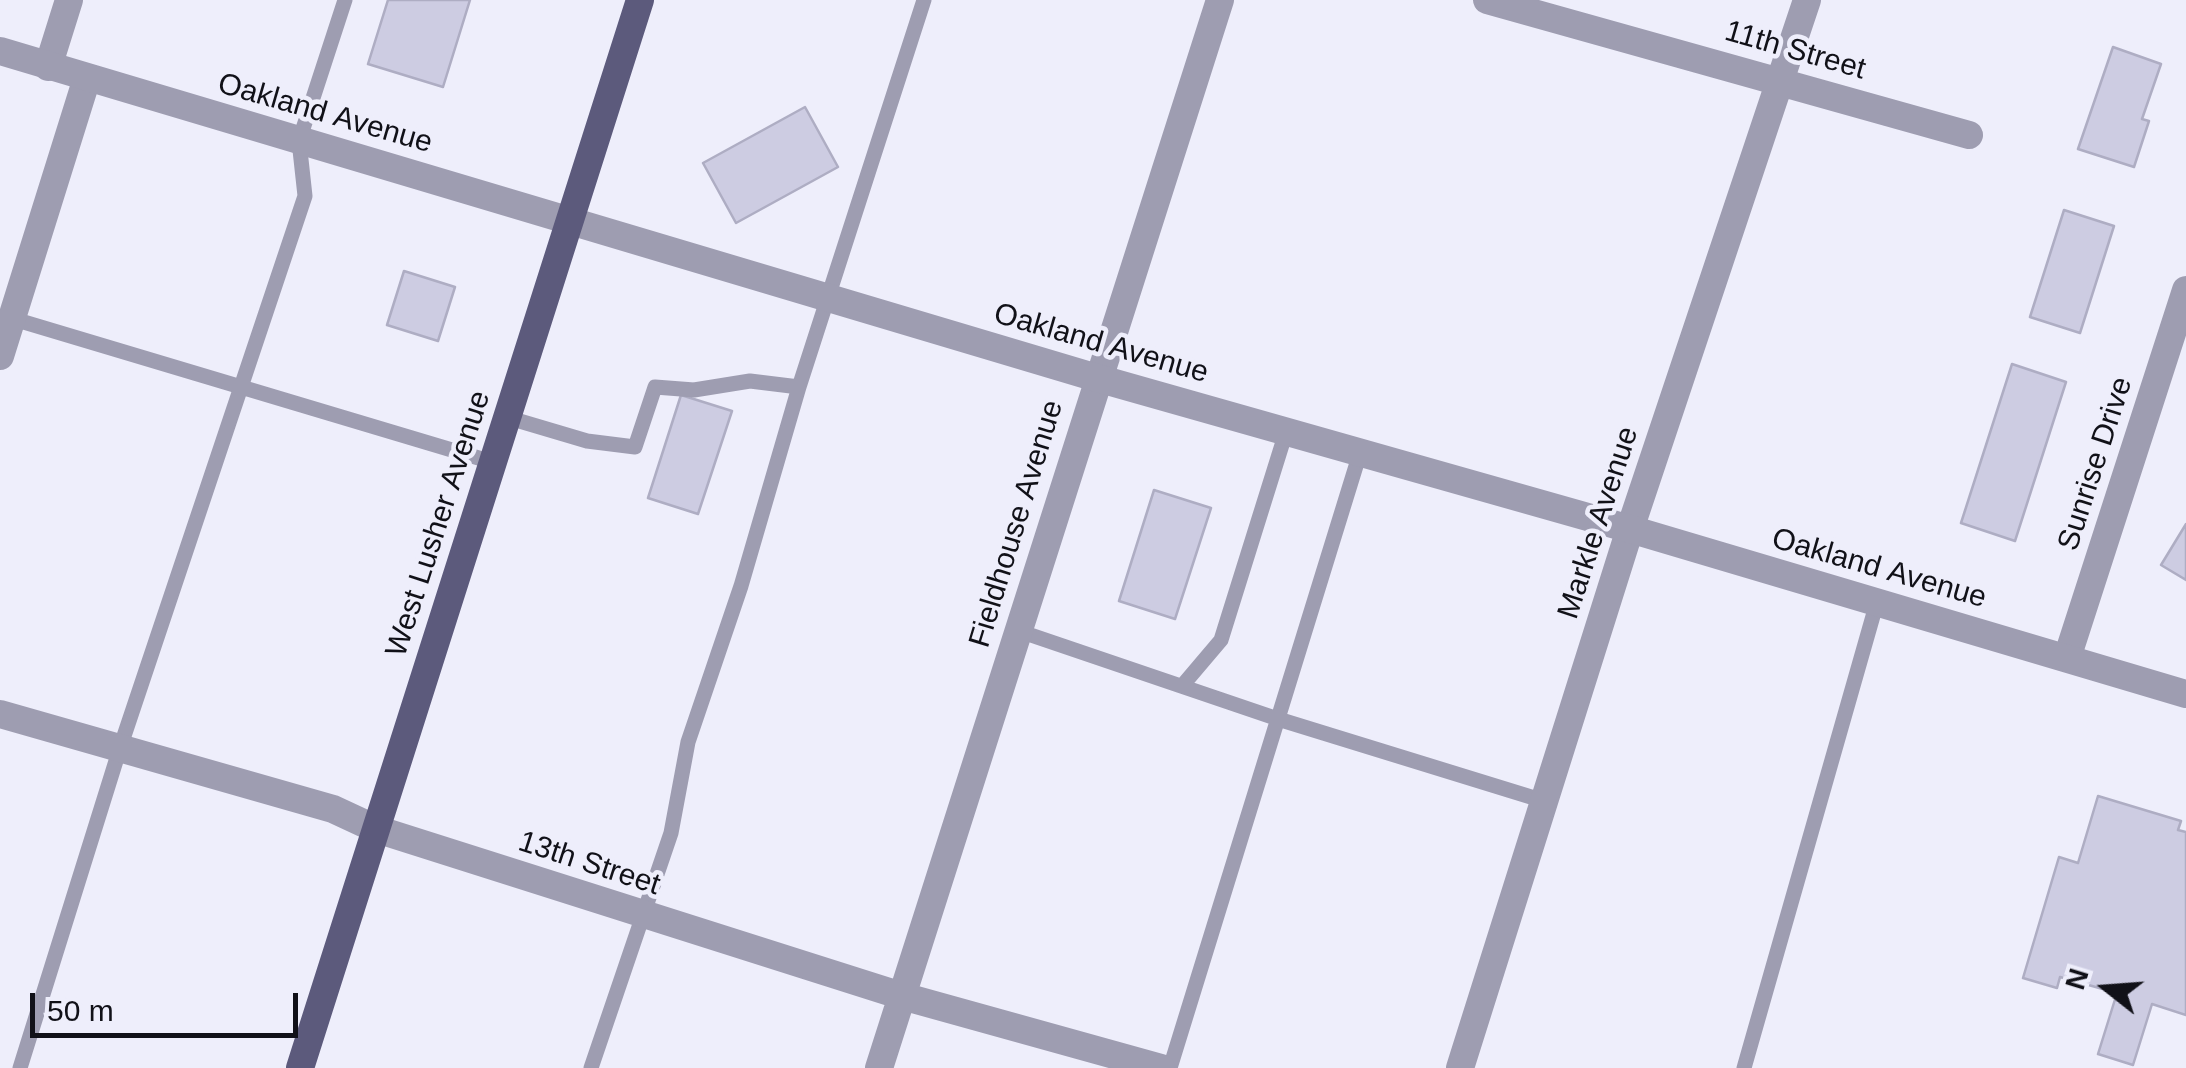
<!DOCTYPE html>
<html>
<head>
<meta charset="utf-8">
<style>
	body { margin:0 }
	#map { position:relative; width:2186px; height:1068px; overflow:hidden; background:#eeeefb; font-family:Arial,sans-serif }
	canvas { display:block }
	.north { position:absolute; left:2056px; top:938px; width:100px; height:100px; -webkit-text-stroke:8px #eeeefb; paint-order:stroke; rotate:287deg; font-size:28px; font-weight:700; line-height:40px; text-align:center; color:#111118 }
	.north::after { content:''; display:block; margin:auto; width:35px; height:45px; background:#111118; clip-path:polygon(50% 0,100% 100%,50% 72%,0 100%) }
	.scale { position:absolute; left:30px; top:993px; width:268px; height:45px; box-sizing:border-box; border:5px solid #111118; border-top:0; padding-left:12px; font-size:30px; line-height:35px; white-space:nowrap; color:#111118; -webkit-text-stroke:8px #eeeefb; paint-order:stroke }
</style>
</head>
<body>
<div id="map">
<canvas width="2186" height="1068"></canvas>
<div class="north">N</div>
<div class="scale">50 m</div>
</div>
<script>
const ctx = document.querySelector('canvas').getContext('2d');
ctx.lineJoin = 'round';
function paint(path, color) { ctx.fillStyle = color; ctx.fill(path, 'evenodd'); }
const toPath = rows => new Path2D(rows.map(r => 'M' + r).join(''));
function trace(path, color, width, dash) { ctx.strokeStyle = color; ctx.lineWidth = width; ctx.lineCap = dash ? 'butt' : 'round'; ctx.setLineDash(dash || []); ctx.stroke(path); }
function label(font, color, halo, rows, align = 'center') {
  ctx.font = font + ' Arial,sans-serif'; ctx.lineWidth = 9; ctx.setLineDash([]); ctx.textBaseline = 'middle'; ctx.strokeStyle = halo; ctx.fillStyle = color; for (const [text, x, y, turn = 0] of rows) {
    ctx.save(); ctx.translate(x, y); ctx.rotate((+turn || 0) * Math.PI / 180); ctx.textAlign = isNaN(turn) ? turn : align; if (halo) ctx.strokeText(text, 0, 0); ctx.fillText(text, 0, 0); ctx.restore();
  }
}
const building = toPath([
	[388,0,470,0,443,87,368,64,388,0],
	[2113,47,2161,64,2142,119,2149,121,2134,167,2078,149,2113,47],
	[805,107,838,167,736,223,703,163,805,107],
	[2064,210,2114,226,2080,333,2030,317,2064,210],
	[404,271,455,287,438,341,387,325,404,271],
	[2012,364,2066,382,2015,541,1961,523,2012,364],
	[681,395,732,411,698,514,648,498,681,395],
	[1154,490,1211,508,1175,619,1119,601,1154,490],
	[2186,524,2186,580,2161,565,2186,524],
	[2098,796,2181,821,2178,830,2186,832,2186,1015,2152,1004,2133,1065,2098,1054,2117,993,2060,977,2057,988,2023,978,2059,857,2078,863,2098,796]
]);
paint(building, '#cdcce2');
trace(building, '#aeadc3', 2.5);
trace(toPath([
	[7,317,492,462],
	[506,417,587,441,635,447,655,387,694,390,750,381,799,387],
	[1019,631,1278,719,1544,801],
	[1182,686,1221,640,1286,432],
	[20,1068,120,748,305,196,299,141,345,0],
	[591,1068,671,833,688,742,741,586,799,387,924,0],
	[1170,1068,1360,453],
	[1744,1068,1877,602]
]), '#9e9db1', 15);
trace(toPath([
	[1487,0,1969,135],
	[48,67,69,0],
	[0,356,87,78],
	[2067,658,2186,290],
	[0,714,333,809,376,829,902,996,1161,1068],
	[879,1068,1220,0],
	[1460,1068,1630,529,1807,0]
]), '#9e9db1', 28);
trace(toPath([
	[0,51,1097,378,1630,529,2186,694]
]), '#9e9db1', 28);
trace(toPath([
	[300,1068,640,0]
]), '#5c5a7c', 28);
label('30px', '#111118', '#eeeefb', [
	["11th Street",1795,51,16],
	["Oakland Avenue",325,114,16],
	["Oakland Avenue",1101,344,16],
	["Sunrise Drive",2096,464,-72],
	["Markle Avenue",1599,523,-72],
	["West Lusher Avenue",439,524,-72],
	["Fieldhouse Avenue",1017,524,-73],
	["Oakland Avenue",1879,569,16],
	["13th Street",589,864,18]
]);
</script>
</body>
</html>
